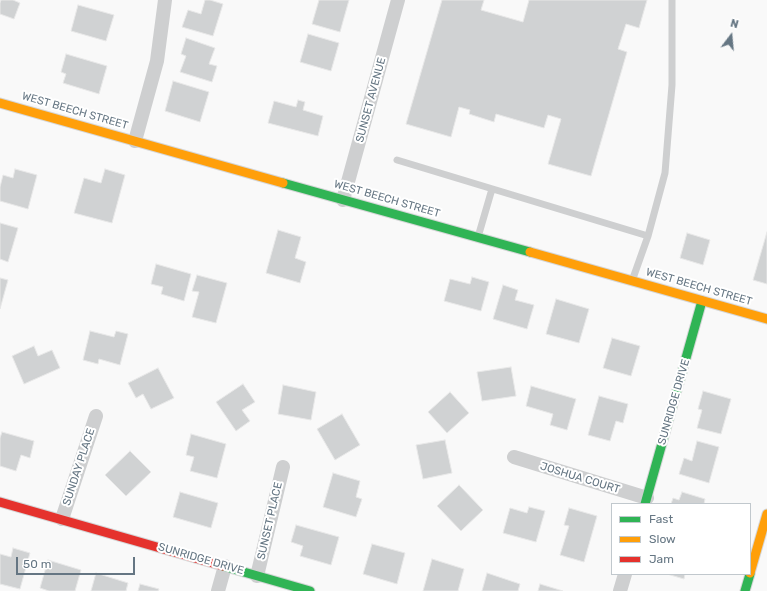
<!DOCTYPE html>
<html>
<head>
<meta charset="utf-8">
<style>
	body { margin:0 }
	#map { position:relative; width:767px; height:591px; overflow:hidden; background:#f9f9f9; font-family:Rubik,sans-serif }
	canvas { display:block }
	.legend { position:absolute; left:611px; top:503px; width:140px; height:72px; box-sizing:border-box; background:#fff; border:1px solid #c1c8cd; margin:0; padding:5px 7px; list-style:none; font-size:12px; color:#657683 }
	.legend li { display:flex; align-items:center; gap:8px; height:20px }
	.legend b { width:20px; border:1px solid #c1c8cd }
	.north { position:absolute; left:711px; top:16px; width:40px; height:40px; -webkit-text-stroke:3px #fff; paint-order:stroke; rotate:16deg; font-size:11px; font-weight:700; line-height:16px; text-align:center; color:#657683 }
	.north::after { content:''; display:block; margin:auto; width:14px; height:18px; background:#657683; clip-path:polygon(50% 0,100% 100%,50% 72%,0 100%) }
	.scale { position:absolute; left:16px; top:557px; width:119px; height:18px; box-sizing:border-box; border:2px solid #657683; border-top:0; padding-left:5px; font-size:12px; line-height:14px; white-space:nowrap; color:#657683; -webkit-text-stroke:3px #fff; paint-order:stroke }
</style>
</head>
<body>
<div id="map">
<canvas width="767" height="591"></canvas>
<ul class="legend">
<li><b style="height:5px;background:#30b455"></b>Fast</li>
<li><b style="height:5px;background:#ff9f0a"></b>Slow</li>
<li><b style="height:5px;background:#e5322d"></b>Jam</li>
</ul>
<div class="north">N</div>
<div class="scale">50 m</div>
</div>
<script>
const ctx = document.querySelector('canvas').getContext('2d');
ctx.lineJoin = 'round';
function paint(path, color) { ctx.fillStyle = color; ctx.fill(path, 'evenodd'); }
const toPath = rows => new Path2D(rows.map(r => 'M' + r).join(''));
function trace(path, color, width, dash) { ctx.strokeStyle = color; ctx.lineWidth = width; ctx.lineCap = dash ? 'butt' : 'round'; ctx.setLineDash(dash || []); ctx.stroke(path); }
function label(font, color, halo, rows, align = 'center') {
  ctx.font = font + ' Rubik,sans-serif'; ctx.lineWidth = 4; ctx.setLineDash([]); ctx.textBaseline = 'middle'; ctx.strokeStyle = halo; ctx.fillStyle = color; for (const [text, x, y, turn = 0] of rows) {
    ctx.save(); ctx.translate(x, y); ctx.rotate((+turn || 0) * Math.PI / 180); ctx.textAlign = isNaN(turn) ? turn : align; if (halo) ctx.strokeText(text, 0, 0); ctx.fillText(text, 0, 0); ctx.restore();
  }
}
const building = toPath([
	[1,0,13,0,20,3,14,19,0,14,0,3,1,0],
	[205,0,210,0,223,4,213,36,182,27,188,10,201,14,205,0],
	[319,0,349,0,340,32,312,24,319,0],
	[442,0,484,0,481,10,523,22,529,0,647,0,639,28,626,24,618,49,627,52,591,176,548,164,561,119,548,115,544,128,496,114,494,122,469,114,470,110,459,107,451,137,406,124,442,0],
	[78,5,114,15,106,41,71,31,78,5],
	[308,34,339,43,331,71,300,62,308,34],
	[186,38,215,48,209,64,217,66,212,82,180,72,186,56,181,54,186,38],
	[66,54,107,66,99,94,63,83,66,74,61,72,66,54],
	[173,81,209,92,200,122,165,111,173,81],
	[298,100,305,102,303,110,323,116,318,136,268,123,274,101,296,107,298,100],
	[15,169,37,175,28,209,0,201,0,187,3,175,13,178,15,169],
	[105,169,125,175,112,223,74,213,84,178,101,183,105,169],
	[0,223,18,228,8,262,0,259,0,223],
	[278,230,301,237,295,258,306,262,300,283,266,273,278,230],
	[767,232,767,284,753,280,767,232],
	[687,233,710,240,703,265,680,258,687,233],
	[156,264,191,274,184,301,161,294,163,287,151,284,156,264],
	[197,275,227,283,216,323,192,317,199,292,192,291,197,275],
	[472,277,489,282,481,311,444,301,450,279,470,284,472,277],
	[0,278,8,280,0,309,0,278],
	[503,285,518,290,515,300,534,305,527,329,493,319,503,285],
	[556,299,589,309,579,343,546,334,556,299],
	[90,331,114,337,116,331,128,334,120,365,99,359,98,364,83,360,90,331],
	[612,338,640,346,631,376,603,368,612,338],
	[34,346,38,356,52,350,60,368,24,384,12,356,34,346],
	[511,367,516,396,482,401,477,372,511,367],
	[158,368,174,398,151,409,143,394,136,398,128,383,158,368],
	[243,384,255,402,242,410,250,421,236,431,216,402,243,384],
	[283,385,316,392,311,420,278,414,283,385],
	[531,386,576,399,567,430,550,425,553,414,526,406,531,386],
	[703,391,731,399,721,434,697,428,702,410,698,409,703,391],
	[450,392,469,413,447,433,428,412,450,392],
	[599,396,628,404,623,423,616,421,610,441,588,435,599,396],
	[342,414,360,445,335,460,317,429,342,414],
	[2,432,34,441,30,458,21,455,16,471,0,466,0,438,2,432],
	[191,434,226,444,217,478,190,471,194,457,186,455,191,434],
	[445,440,452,473,423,479,416,445,445,440],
	[697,441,719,447,709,483,679,474,684,458,692,461,697,441],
	[130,451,151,472,126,496,105,475,130,451],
	[333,473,360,481,356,497,362,499,356,517,323,507,333,473],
	[459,485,483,510,461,531,437,506,459,485],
	[180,492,218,503,211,528,173,517,180,492],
	[682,492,705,499,704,504,671,504,673,498,679,500,682,492],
	[529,507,545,511,536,542,503,533,510,508,527,513,529,507],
	[569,508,597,516,584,562,560,555,569,526,564,525,569,508],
	[296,525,339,537,331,565,300,556,303,546,291,542,296,525],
	[372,544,405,553,397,584,363,574,372,544],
	[13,548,30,553,20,589,0,584,0,554,11,557,13,548],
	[432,559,464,569,458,591,423,591,432,559],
	[48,560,81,570,75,591,49,591,40,588,48,560],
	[96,573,128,583,126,591,91,591,96,573],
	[487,573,520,584,518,591,482,591,487,573],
	[667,574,685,574,684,579,667,574],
	[140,584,159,589,158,591,138,591,140,584],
	[540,584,563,591,538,591,540,584]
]);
paint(building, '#d0d2d3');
trace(building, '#e8e8e8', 1);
const fast = toPath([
	[283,183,530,252],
	[645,504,702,301],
	[223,566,310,591],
	[745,591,750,574]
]);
const slow = toPath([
	[0,103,283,183],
	[530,252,767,319],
	[750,573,767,514]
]);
const jam = toPath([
	[0,502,223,566]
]);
trace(fast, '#d5d6d7', 11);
trace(slow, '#d5d6d7', 11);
trace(jam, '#d5d6d7', 11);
trace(toPath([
	[397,160,648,236],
	[478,237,492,189],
	[632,281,648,236,665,173,672,85,672,0]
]), '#cecfd0', 7);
trace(toPath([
	[135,141,157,61,165,0],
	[343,200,398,0],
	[514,457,647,498],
	[62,519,96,416],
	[257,576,283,467],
	[218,591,225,566],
	[620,591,625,574]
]), '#cecfd0', 14);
trace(fast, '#30b455', 9);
trace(slow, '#ff9f0a', 9);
trace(jam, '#e5322d', 9);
label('11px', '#657683', '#fff', [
	["SUNSET AVENUE",371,100,-75],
	["WEST BEECH STREET",75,111,16],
	["WEST BEECH STREET",387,199,16],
	["WEST BEECH STREET",699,287,16],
	["SUNRIDGE DRIVE",674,402,-74],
	["SUNDAY PLACE",79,467,-72],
	["JOSHUA COURT",580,478,17],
	["SUNSET PLACE",270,521,-77],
	["SUNRIDGE DRIVE",201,559,16]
]);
</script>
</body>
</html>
